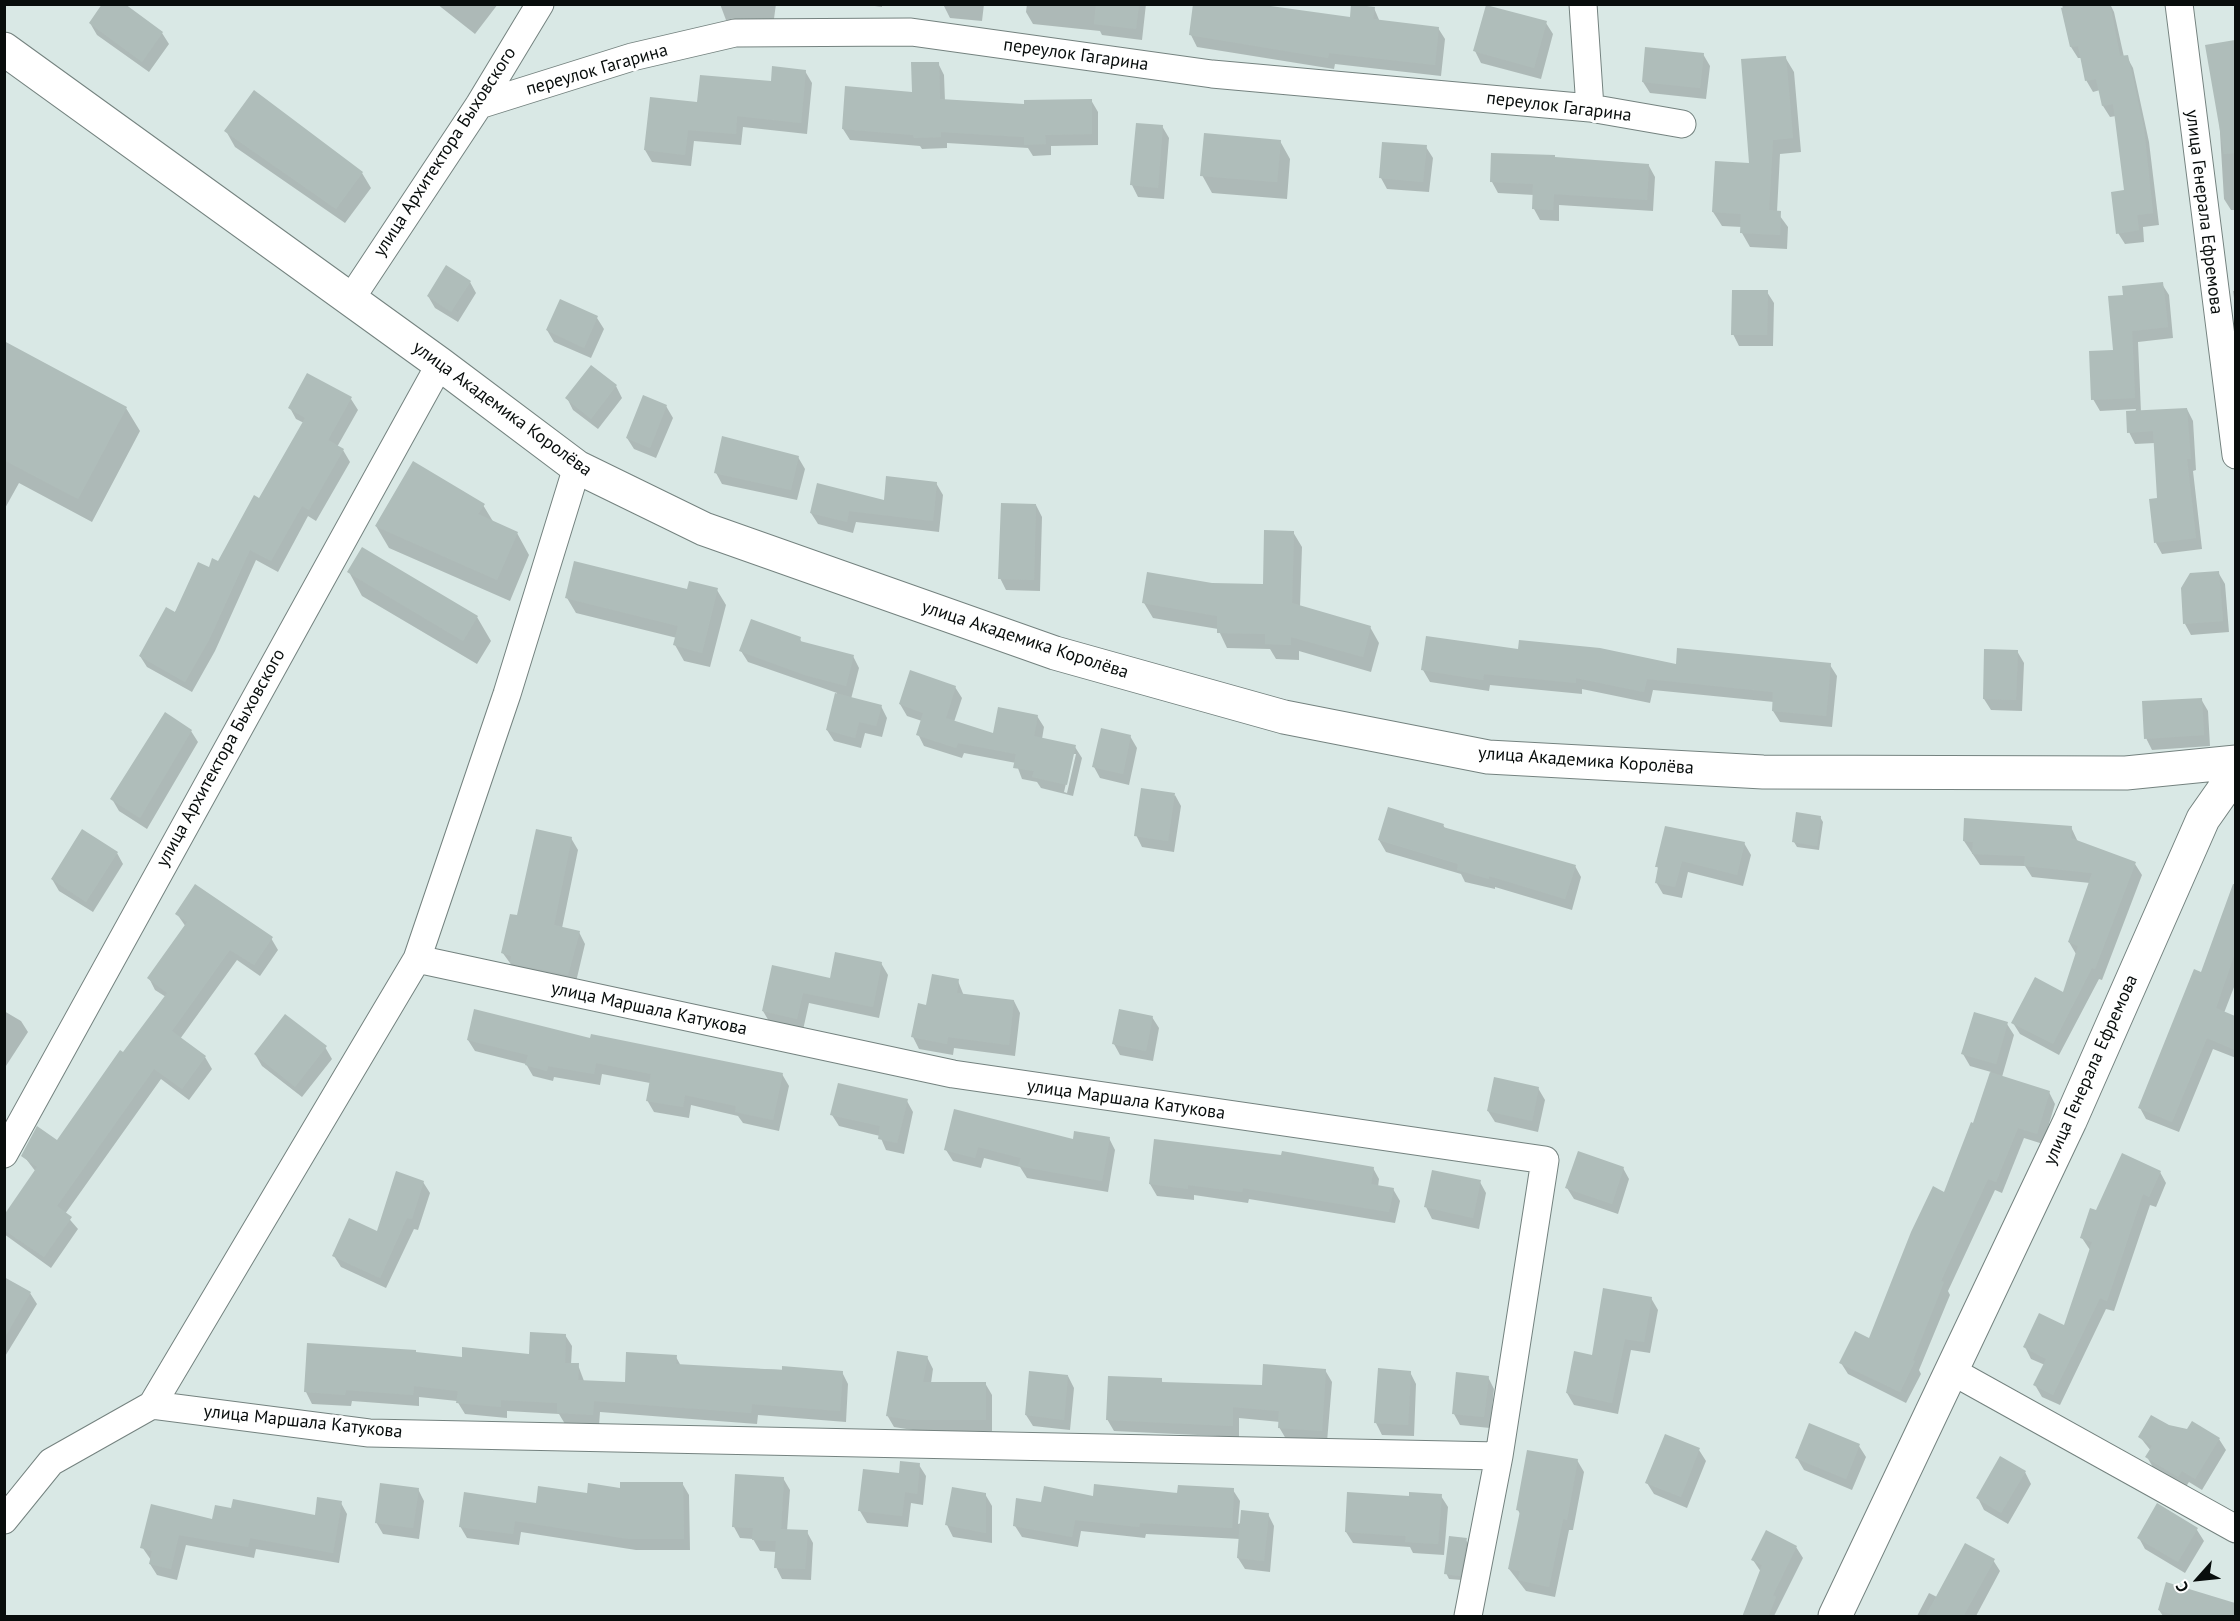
<!DOCTYPE html>
<html>
<head>
<meta charset="utf-8">
<style>
	body { margin:0 }
	#map { position:relative; width:2240px; height:1621px; overflow:hidden; background:#d9e8e5; font-family:"PT Sans",sans-serif }
	canvas { display:block }
	.frame { position:absolute; inset:0; border:6px solid #080d0c; pointer-events:none }
	.north { position:absolute; left:2168px; top:1549px; width:60px; height:60px; -webkit-text-stroke:4px #fff; paint-order:stroke; rotate:243deg; font-size:16px; font-weight:700; line-height:24px; text-align:center; color:#080d0c }
	.north::after { content:''; display:block; margin:auto; width:21px; height:27px; background:#080d0c; clip-path:polygon(50% 0,100% 100%,50% 72%,0 100%) }
</style>
</head>
<body>
<div id="map">
<canvas width="2240" height="1621"></canvas>
<div class="frame"></div>
<div class="north">С</div>
</div>
<script>
const ctx = document.querySelector('canvas').getContext('2d');
ctx.lineJoin = 'round';
function paint(path, color) { ctx.fillStyle = color; ctx.fill(path, 'evenodd'); }
const toPath = rows => new Path2D(rows.map(r => 'M' + r).join(''));
function trace(path, color, width, dash) { ctx.strokeStyle = color; ctx.lineWidth = width; ctx.lineCap = dash ? 'butt' : 'round'; ctx.setLineDash(dash || []); ctx.stroke(path); }
function label(font, color, halo, rows, align = 'center') {
  ctx.font = font + ' "PT Sans",sans-serif'; ctx.lineWidth = 6; ctx.setLineDash([]); ctx.textBaseline = 'middle'; ctx.strokeStyle = halo; ctx.fillStyle = color; for (const [text, x, y, turn = 0] of rows) {
    ctx.save(); ctx.translate(x, y); ctx.rotate((+turn || 0) * Math.PI / 180); ctx.textAlign = isNaN(turn) ? turn : align; if (halo) ctx.strokeText(text, 0, 0); ctx.fillText(text, 0, 0); ctx.restore();
  }
}
paint(toPath([
	[437,4,498,4,475,34],
	[720,4,776,4,773,26,726,20],
	[860,4,882,4,882,7],
	[943,4,984,4,982,21,950,18],
	[1027,4,1146,4,1142,40,1102,35,1100,31,1033,24,1026,12],
	[2062,4,2110,4,2114,12,2124,57,2127,57,2133,68,2149,142,2159,225,2143,227,2144,242,2125,244,2118,233,2126,191,2116,116,2110,117,2103,106,2100,90,2093,92,2086,80,2082,58,2078,58,2071,47],
	[1374,8,1380,22,1438,28,1445,39,1441,76,1335,64,1334,69,1197,47,1191,35,1351,19],
	[90,23,162,33,169,44,149,72,97,35],
	[1546,23,1553,34,1541,79,1481,63,1475,51],
	[2236,42,2236,210,2231,210,2224,199,2219,116,2207,47],
	[1703,54,1710,66,1706,99,1650,93,1643,82],
	[1785,57,1794,72,1801,152,1780,154,1777,212,1788,227,1787,249,1750,247,1742,233,1742,227,1722,226,1713,212,1751,164],
	[938,63,944,75,945,101,1026,106,1091,100,1098,112,1098,145,1051,146,1051,155,1033,156,1028,148,947,143,947,148,922,149,920,146,850,140,843,129,914,93],
	[805,71,812,83,807,134,743,127,741,145,694,141,691,166,652,162,645,150,699,104],
	[1162,126,1169,138,1164,199,1138,197,1132,185],
	[226,131,362,173,371,188,345,223,235,147],
	[1280,141,1290,159,1287,199,1212,193,1202,175],
	[1426,147,1433,158,1429,192,1387,189,1381,178],
	[1555,159,1649,166,1655,177,1653,211,1559,205,1559,221,1540,220,1534,209,1534,195,1498,193,1492,182],
	[470,282,476,293,458,322,435,308,428,296],
	[2162,284,2169,295,2173,338,2138,342,2141,412,2187,409,2193,421,2196,470,2193,471,2202,549,2162,554,2156,543,2159,499,2155,443,2135,444,2129,432,2136,409,2100,411,2093,399,2115,352,2124,296],
	[2233,291,2236,291,2236,313],
	[1767,292,1774,303,1773,346,1739,346,1733,334],
	[560,301,597,318,604,329,591,358,554,342,547,330],
	[4,343,126,408,140,431,92,522,19,483,4,510],
	[616,386,622,398,598,429,573,410,567,398],
	[351,399,358,410,337,447,343,450,350,462,316,521,308,516,278,572,256,560,215,651,192,692,147,667,140,656,209,569,219,563,260,500,304,423,296,419,290,408],
	[666,406,673,418,656,458,634,449,627,438],
	[798,457,805,469,797,500,722,484,716,473],
	[936,483,943,495,939,532,856,522,853,533,818,524,811,513,885,502],
	[483,505,494,523,517,533,529,555,510,601,389,548,376,526],
	[1036,505,1042,517,1040,591,1006,590,1000,578],
	[1293,532,1302,547,1300,607,1370,627,1379,643,1371,672,1299,651,1299,660,1276,659,1270,649,1227,648,1218,629,1153,618,1144,603,1212,584,1264,586],
	[349,572,477,617,491,641,477,664,362,596],
	[2218,572,2225,584,2229,632,2191,635,2185,624],
	[717,590,726,605,710,667,684,661,675,645,677,638,576,613,567,598],
	[800,639,802,643,853,656,859,668,851,699,881,706,887,718,882,737,865,733,861,748,834,741,827,730,837,693,748,662,741,651],
	[1519,651,1677,666,1830,665,1837,676,1832,727,1780,722,1773,711,1774,702,1653,690,1650,703,1582,689,1582,694,1490,685,1489,691,1430,682,1423,670],
	[2017,651,2024,663,2022,711,1991,710,1984,699],
	[955,687,962,698,954,722,994,735,1037,716,1044,727,1042,739,1075,747,1082,758,1073,796,1041,788,1037,782,1022,779,1016,763,964,753,962,758,924,746,918,734,922,721,907,716,900,704],
	[1073,754,1076,754,1067,793,1064,792],
	[2201,699,2208,711,2210,746,2152,750,2146,738],
	[191,731,198,742,147,829,119,811,112,799],
	[1130,736,1137,748,1129,785,1100,778,1094,767],
	[1175,795,1181,806,1174,852,1142,847,1136,835],
	[1820,817,1823,822,1819,850,1797,847,1794,842],
	[1443,825,1446,830,1575,866,1581,877,1572,910,1495,887,1495,889,1465,882,1461,874,1386,852,1379,840],
	[2071,827,2078,842,2135,864,2142,875,2102,980,2099,979,2059,1055,2020,1034,2013,1023,2064,994,2076,954,2069,942,2090,883,2032,877,2025,866,1980,865,1964,841],
	[571,838,578,850,562,928,579,932,585,944,575,986,518,974,502,952,518,917],
	[1744,843,1751,855,1743,886,1688,872,1682,898,1663,894,1656,882,1659,871,1657,866],
	[117,853,123,864,93,912,59,891,52,879],
	[177,914,271,938,278,950,260,976,237,960,180,1039,205,1057,212,1069,189,1100,161,1079,65,1214,78,1229,51,1268,4,1234,4,1218,36,1172,23,1155,57,1142,166,997,155,990,149,978,186,927],
	[2222,919,2236,924,2236,982,2224,1013,2236,1018,2236,1058,2213,1049,2179,1132,2146,1119,2140,1108,2202,974],
	[881,963,888,975,879,1018,809,1003,803,1030,770,1023,763,1011,831,980],
	[958,981,964,996,1014,1001,1020,1013,1015,1056,954,1048,953,1055,919,1049,913,1037,928,1007],
	[4,1011,21,1021,28,1032,4,1069],
	[1152,1017,1159,1028,1153,1061,1120,1055,1114,1044],
	[2007,1024,2014,1035,2002,1077,2049,1092,2055,1104,2043,1144,2024,1138,2002,1193,1995,1190,1948,1291,1950,1295,1919,1370,1921,1374,1906,1403,1848,1374,1841,1363,1870,1340,1945,1194,1974,1125,1991,1072,1970,1066,1963,1054],
	[468,1040,591,1040,782,1074,789,1086,779,1131,743,1123,738,1116,691,1105,689,1118,654,1112,647,1100,650,1083,602,1074,600,1085,554,1077,553,1081,533,1076,526,1064,475,1051],
	[325,1047,332,1059,302,1097,262,1066,255,1054],
	[1538,1088,1545,1100,1538,1132,1495,1122,1488,1111],
	[907,1101,913,1112,904,1154,886,1150,880,1136,839,1126,832,1115],
	[955,1111,1074,1141,1109,1138,1115,1150,1108,1192,1027,1178,1020,1167,984,1158,981,1168,953,1161,946,1150],
	[1373,1168,1379,1179,1378,1187,1393,1189,1400,1201,1395,1223,1249,1199,1248,1203,1194,1195,1194,1200,1157,1196,1150,1184],
	[1623,1168,1629,1179,1618,1214,1574,1199,1567,1188],
	[2160,1172,2166,1183,2156,1207,2150,1205,2114,1311,2106,1309,2060,1405,2042,1397,2035,1385,2045,1365,2031,1359,2025,1347,2065,1327,2090,1250,2082,1238,2097,1212],
	[423,1182,430,1193,418,1230,414,1229,386,1288,341,1267,334,1256,378,1234],
	[1480,1182,1486,1193,1479,1229,1432,1219,1426,1207],
	[4,1279,30,1293,37,1304,4,1358],
	[1651,1298,1658,1310,1650,1353,1631,1350,1618,1414,1574,1405,1567,1393,1593,1356],
	[565,1335,572,1346,571,1365,578,1365,584,1381,626,1383,676,1357,681,1366,842,1372,848,1384,846,1422,758,1415,757,1424,600,1412,599,1426,565,1424,559,1414,507,1411,507,1418,465,1414,457,1401,419,1397,419,1406,352,1401,351,1406,312,1404,306,1392,417,1354,463,1358,530,1355],
	[927,1357,933,1369,931,1383,985,1383,992,1395,992,1431,919,1431,894,1427,887,1415],
	[1325,1370,1332,1382,1327,1442,1286,1439,1279,1427,1280,1422,1239,1418,1239,1437,1114,1431,1107,1419,1161,1380,1163,1383,1263,1386],
	[1379,1370,1410,1372,1416,1384,1414,1436,1382,1435,1376,1423],
	[1068,1376,1074,1388,1070,1430,1033,1426,1026,1415],
	[1488,1377,1494,1389,1490,1428,1460,1425,1454,1414],
	[2168,1427,2219,1439,2226,1450,2202,1490,2189,1482,2185,1488,2154,1469,2147,1457,2151,1451,2140,1437],
	[1859,1446,1866,1457,1852,1490,1804,1470,1797,1458],
	[1699,1450,1706,1461,1687,1508,1654,1494,1647,1483],
	[1577,1460,1584,1472,1573,1530,1569,1530,1555,1597,1526,1591,1509,1569,1520,1514,1518,1510],
	[919,1465,926,1476,923,1505,911,1503,908,1527,867,1523,860,1511,900,1474],
	[2025,1472,2031,1484,2008,1524,1984,1510,1978,1498],
	[783,1478,790,1490,787,1531,807,1532,813,1543,811,1580,782,1579,776,1567,777,1552,760,1551,753,1539,740,1538,734,1527],
	[682,1483,689,1495,690,1550,636,1550,521,1532,519,1545,467,1538,460,1526,537,1504,621,1490],
	[418,1489,424,1501,419,1539,383,1534,376,1522],
	[1233,1490,1240,1501,1238,1524,1268,1514,1274,1526,1270,1572,1245,1569,1238,1558,1240,1539,1146,1534,1145,1538,1081,1531,1078,1547,1022,1537,1015,1526,1042,1503,1094,1497],
	[985,1494,992,1506,992,1543,953,1537,947,1525],
	[1441,1496,1448,1507,1444,1555,1413,1553,1410,1547,1353,1543,1346,1532,1410,1498],
	[341,1503,347,1514,339,1563,256,1549,254,1558,186,1545,177,1580,157,1575,150,1564,151,1560,142,1547,213,1521,232,1509,316,1517],
	[2158,1505,2197,1530,2204,1541,2185,1573,2145,1549,2139,1538],
	[1466,1540,1469,1545,1462,1580,1449,1579,1446,1573],
	[1796,1547,1803,1558,1774,1616,1762,1616,1761,1572,1753,1560],
	[1993,1560,2000,1571,1976,1616,1917,1616,1929,1593,1937,1597],
	[2230,1603,2236,1616,2163,1616,2159,1610]
]), '#0003');
paint(toPath([
	[102,4,125,4,163,32,142,62,89,23],
	[1096,4,1139,4,1136,29,1094,24],
	[1193,4,1256,4,1350,17,1351,4,1375,7,1373,19,1439,27,1435,65,1329,53,1328,58,1189,35],
	[2079,4,2110,4,2120,56,2128,55,2144,129,2153,213,2137,215,2139,230,2116,234,2111,192,2124,190,2113,104,2102,106,2096,79,2085,81,2078,46,2070,47,2061,8],
	[1486,5,1547,21,1534,68,1473,51],
	[2235,40,2235,153,2224,154,2205,45],
	[1645,47,1704,53,1700,88,1642,82],
	[1786,56,1793,138,1773,140,1769,210,1781,211,1780,235,1740,233,1741,214,1712,212,1715,161,1749,163,1741,59],
	[911,62,939,62,940,99,1024,104,1024,100,1092,99,1092,134,1045,135,1046,144,1024,145,1024,137,941,132,941,137,914,138,913,135,842,129,845,86,912,92],
	[772,66,806,70,801,123,737,116,736,134,688,130,685,155,644,150,650,97,697,102,700,75,771,81],
	[254,90,363,172,336,209,224,131],
	[1136,123,1163,125,1158,188,1130,185],
	[1204,133,1281,140,1277,182,1200,176],
	[1382,142,1427,145,1423,182,1379,178],
	[1491,153,1555,155,1555,157,1649,164,1647,200,1554,194,1553,210,1532,209,1533,184,1490,182],
	[446,265,471,281,451,312,427,296],
	[2163,282,2168,327,2132,331,2135,398,2091,400,2089,351,2113,350,2108,296,2123,295,2122,286],
	[1732,290,1768,290,1767,335,1731,335],
	[560,299,598,316,584,348,546,330],
	[4,341,127,407,78,499,4,460],
	[591,365,617,385,591,419,565,398],
	[307,373,352,397,328,440,344,449,309,510,302,506,271,561,250,550,209,640,185,682,139,656,166,607,175,612,198,562,209,567,212,558,218,561,254,495,259,498,305,418,288,408],
	[643,395,667,405,650,448,626,438],
	[2187,408,2191,459,2187,459,2196,538,2154,543,2149,499,2157,498,2153,431,2127,433,2126,411],
	[722,436,799,456,791,490,714,473],
	[413,461,485,504,478,514,518,532,497,580,375,526],
	[886,476,937,482,933,521,849,511,847,522,810,513,817,483,884,500],
	[1001,503,1036,504,1034,580,998,579],
	[1264,530,1294,531,1292,603,1371,626,1363,657,1291,637,1291,645,1265,644,1265,634,1217,633,1217,616,1142,603,1147,572,1212,583,1263,584],
	[362,547,478,616,463,641,347,572],
	[574,561,687,589,689,581,718,588,702,653,673,645,678,626,565,598],
	[2219,571,2223,621,2183,624,2181,588,2190,573],
	[751,619,801,637,800,641,854,655,846,686,805,675,739,651],
	[1426,636,1518,649,1519,640,1600,648,1676,664,1677,648,1831,663,1826,716,1772,711,1773,692,1647,679,1644,692,1576,678,1576,683,1484,674,1483,680,1421,670],
	[1984,649,2018,650,2016,700,1983,699],
	[910,670,956,686,946,718,993,733,998,707,1038,715,1034,736,1076,745,1067,785,1032,777,1034,771,1013,768,1016,754,958,743,956,748,916,735,923,713,899,704],
	[835,693,882,705,876,726,859,722,855,738,826,730],
	[2202,698,2204,735,2144,739,2142,701],
	[165,712,192,730,140,818,110,799],
	[1101,728,1131,735,1123,774,1092,767],
	[1141,788,1175,793,1168,841,1134,836],
	[1388,807,1444,824,1443,827,1576,865,1565,899,1489,876,1489,879,1457,870,1458,864,1378,840],
	[1796,812,1821,816,1817,846,1792,842],
	[1964,818,2072,826,2071,838,2136,862,2095,969,2092,968,2053,1044,2011,1023,2035,977,2063,992,2078,946,2068,942,2092,873,2024,866,2025,856,1972,854,1973,842,1963,841],
	[1665,826,1745,842,1737,875,1682,861,1675,887,1655,883,1658,867,1655,867],
	[82,829,118,852,86,902,51,879],
	[536,829,572,837,554,925,580,931,568,975,510,963,511,956,501,953,510,914,517,915],
	[195,884,273,937,254,965,230,950,172,1031,206,1056,182,1089,154,1069,57,1206,72,1217,44,1257,4,1230,4,1215,37,1167,21,1156,37,1126,57,1140,120,1050,123,1052,167,993,147,978,187,922,175,914],
	[2233,884,2235,884,2235,953,2216,1008,2235,1016,2235,1050,2207,1038,2172,1122,2138,1108,2194,969,2201,972],
	[835,952,882,962,873,1007,803,993,797,1019,762,1011,772,965,830,978],
	[932,974,959,979,957,993,1014,1000,1009,1045,948,1037,947,1044,911,1037,918,1003,926,1005],
	[474,1009,590,1038,591,1034,783,1073,773,1120,735,1112,736,1106,685,1095,683,1107,646,1101,651,1074,596,1063,594,1074,548,1066,547,1071,525,1065,528,1055,467,1040],
	[1119,1009,1153,1016,1146,1051,1112,1044],
	[1974,1012,2008,1022,1996,1064,1961,1054],
	[285,1014,327,1046,295,1087,254,1054],
	[1990,1072,2050,1091,2037,1134,2018,1128,1996,1182,1988,1179,1941,1281,1944,1282,1913,1360,1915,1361,1900,1392,1839,1363,1855,1331,1869,1338,1911,1232,1933,1186,1944,1192,1971,1122,1973,1123],
	[1494,1077,1539,1087,1532,1121,1487,1111],
	[838,1083,908,1099,897,1143,878,1139,880,1126,830,1115],
	[954,1109,1073,1139,1074,1131,1110,1137,1102,1181,1018,1166,1021,1158,978,1147,975,1158,944,1150],
	[1154,1139,1281,1155,1282,1151,1374,1167,1371,1184,1394,1188,1389,1212,1243,1188,1242,1192,1188,1185,1188,1189,1149,1184],
	[1578,1151,1624,1167,1612,1204,1565,1188],
	[2122,1153,2161,1171,2149,1197,2143,1194,2107,1301,2100,1298,2053,1395,2033,1385,2046,1359,2023,1347,2039,1313,2064,1325,2092,1242,2080,1238,2090,1208,2096,1210],
	[1432,1170,1481,1180,1473,1218,1424,1207],
	[396,1171,424,1181,412,1219,407,1218,380,1278,332,1256,349,1218,377,1231],
	[4,1277,31,1292,4,1339],
	[1603,1288,1652,1297,1644,1342,1625,1339,1612,1403,1566,1393,1574,1351,1592,1355],
	[530,1332,566,1334,565,1363,579,1363,578,1380,625,1382,626,1352,677,1355,676,1364,782,1370,782,1366,843,1371,840,1411,752,1404,751,1413,594,1401,593,1415,557,1413,557,1403,501,1400,501,1407,456,1403,458,1391,414,1386,413,1395,346,1390,345,1395,304,1392,307,1343,416,1350,416,1352,462,1357,462,1347,529,1354],
	[897,1351,928,1356,923,1382,986,1382,986,1420,911,1420,886,1416],
	[1263,1364,1326,1369,1322,1431,1278,1428,1279,1411,1233,1407,1233,1426,1106,1420,1108,1376,1162,1378,1162,1382,1262,1385],
	[1378,1368,1411,1371,1408,1425,1374,1423],
	[1029,1371,1068,1375,1064,1420,1025,1415],
	[1456,1372,1489,1376,1484,1417,1452,1414],
	[2151,1415,2169,1425,2187,1429,2192,1421,2220,1438,2195,1479,2182,1471,2178,1477,2145,1457,2152,1446,2138,1437],
	[1809,1423,1860,1444,1846,1479,1795,1458],
	[1665,1434,1700,1448,1681,1497,1645,1483],
	[1527,1450,1578,1459,1567,1520,1563,1519,1549,1587,1518,1580,1520,1571,1508,1569,1520,1511,1516,1510],
	[2000,1456,2026,1471,2001,1513,1976,1498],
	[900,1461,920,1463,917,1494,905,1492,902,1516,858,1511,863,1469,899,1473],
	[735,1474,784,1477,781,1529,808,1530,805,1569,774,1568,776,1541,752,1540,753,1528,732,1527],
	[620,1482,683,1482,684,1539,629,1539,515,1521,513,1534,459,1527,464,1492,536,1503,538,1486,587,1493,588,1483,620,1488],
	[380,1483,419,1488,413,1528,375,1523],
	[1094,1484,1177,1493,1178,1485,1234,1488,1232,1528,1140,1523,1139,1527,1075,1520,1072,1537,1013,1526,1016,1498,1041,1502,1044,1486,1093,1496],
	[952,1487,986,1493,986,1533,945,1525],
	[1347,1492,1409,1496,1409,1492,1442,1494,1438,1544,1405,1542,1406,1536,1345,1532],
	[317,1497,342,1501,333,1553,250,1538,248,1547,179,1535,171,1569,149,1564,152,1551,140,1548,151,1504,212,1519,215,1505,231,1508,233,1499,315,1515],
	[2157,1503,2198,1528,2178,1562,2137,1538],
	[1241,1510,1269,1513,1264,1561,1237,1558],
	[1766,1530,1797,1546,1773,1595,1776,1597,1768,1617,1742,1617,1762,1565,1751,1560],
	[1449,1536,1467,1538,1460,1576,1444,1574],
	[1965,1543,1995,1559,1963,1617,1925,1617],
	[2166,1582,2235,1603,2235,1617,2180,1617,2158,1610]
]), '#afbdba');
const minor = toPath([
	[1583,4,1590,108],
	[2179,4,2236,455],
	[479,105,632,57,735,33,911,32,1212,74,1590,108,1682,124],
	[350,300,479,105,540,4],
	[417,959,953,1074,1545,1160,1499,1456,1468,1616],
	[4,1154,440,364],
	[1950,1370,2236,1529],
	[152,1405,369,1433,1499,1456],
	[4,1520,51,1462,152,1405,417,959,507,694,577,467]
]);
const tertiary = toPath([
	[4,49,440,364,577,467,704,529,1055,653,1284,717,1488,757,1763,772,2126,773,2236,762],
	[1835,1616,2070,1121,2203,819,2236,772]
]);
trace(minor, '#74827f', 29);
trace(tertiary, '#74827f', 35);
trace(minor, '#fff', 27);
trace(tertiary, '#fff', 33);
label('18px', '#080d0c', '#fff', [
	["переулок Гагарина",1076,55,8],
	["переулок Гагарина",597,70,-16],
	["переулок Гагарина",1559,107,7],
	["улица Архитектора Быховского",445,152,-57],
	["улица Генерала Ефремова",2204,212,83],
	["улица Академика Королёва",502,409,36],
	["улица Академика Королёва",1025,640,18],
	["улица Архитектора Быховского",221,758,-61],
	["улица Академика Королёва",1586,761,4],
	["улица Маршала Катукова",649,1009,12],
	["улица Генерала Ефремова",2091,1070,-66],
	["улица Маршала Катукова",1126,1100,8],
	["улица Маршала Катукова",303,1422,6]
]);
</script>
</body>
</html>
